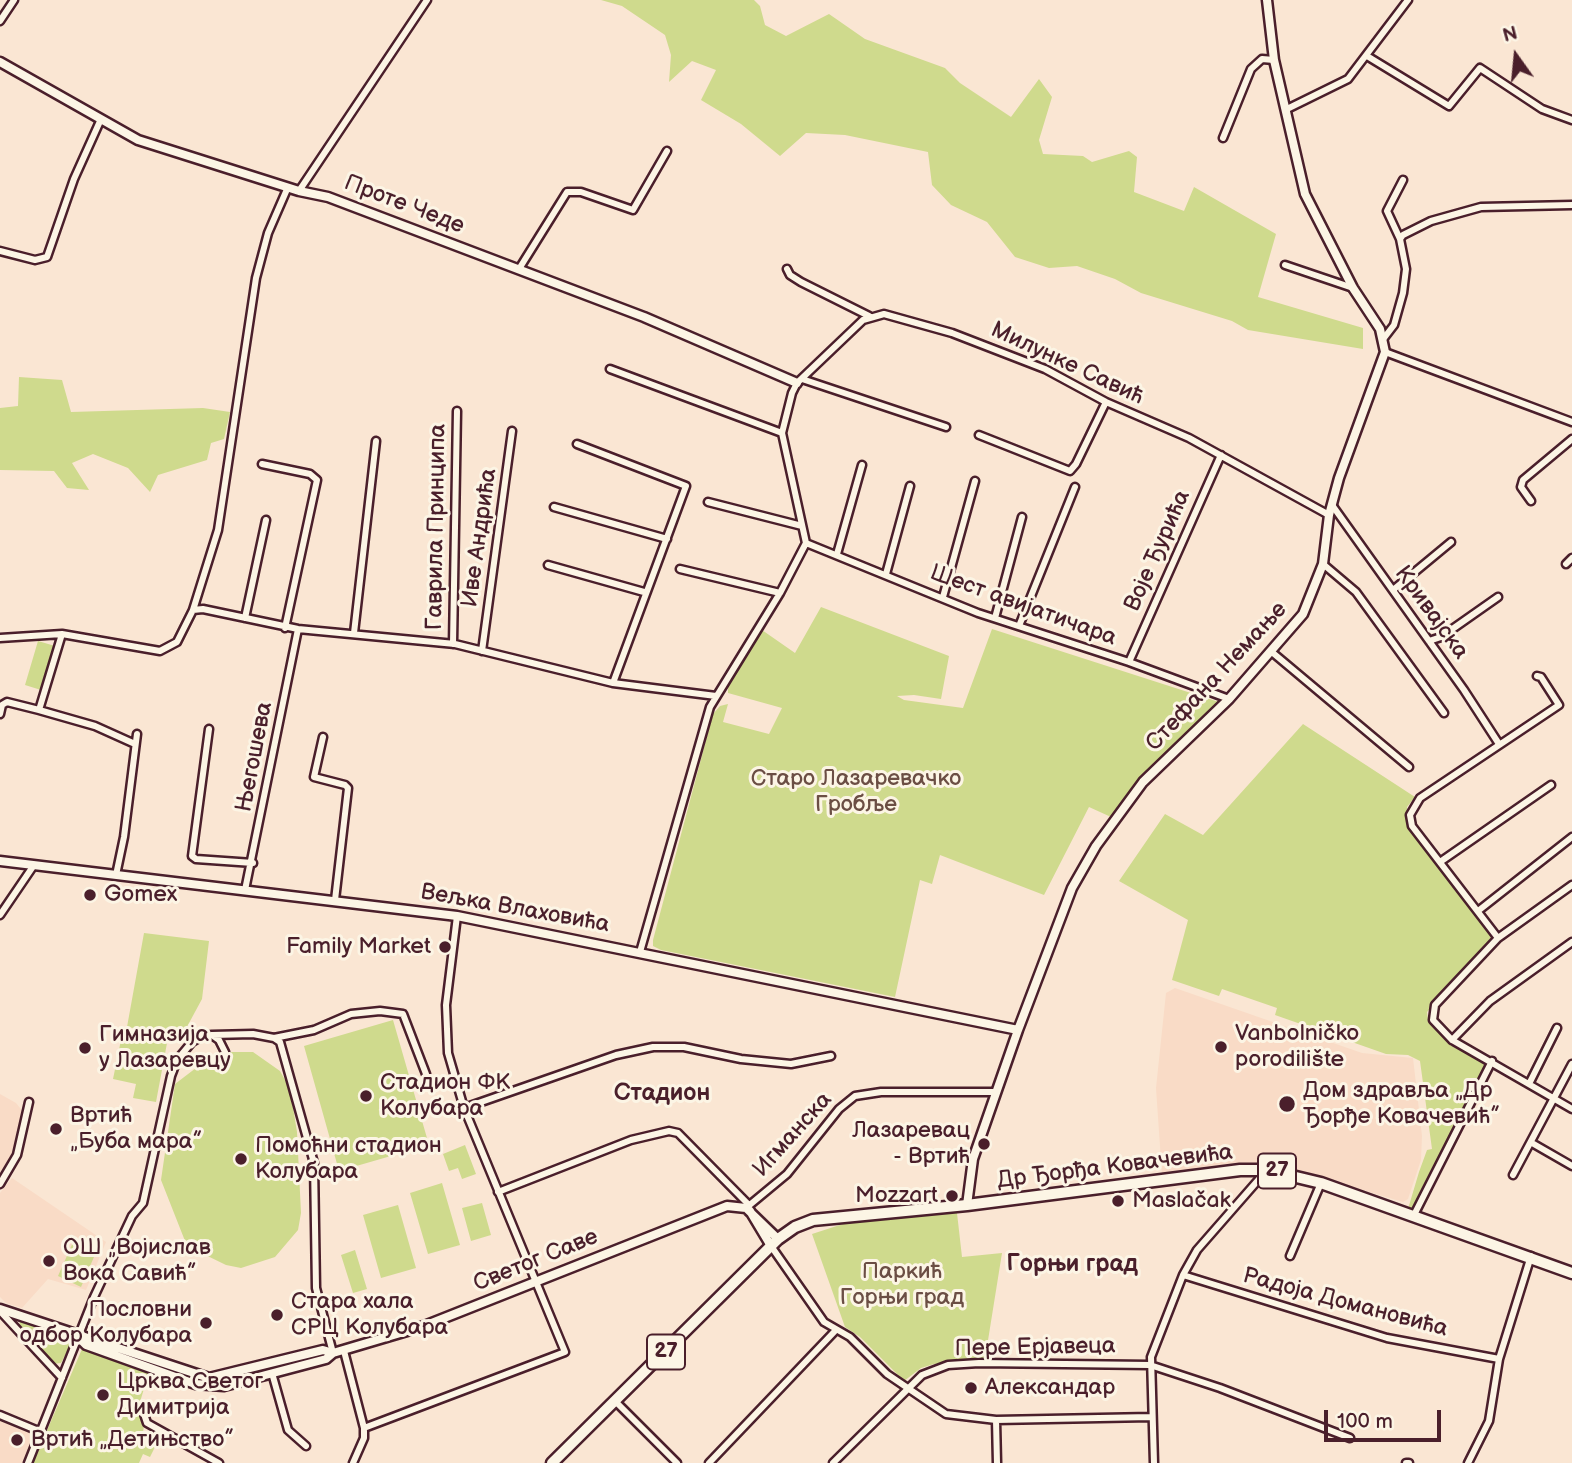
<!DOCTYPE html>
<html>
<head>
<meta charset="utf-8">
<style>
	body { margin:0 }
	#map { position:relative; width:1572px; height:1463px; overflow:hidden; background:#fae6d3; font-family:"Balsamiq Sans",sans-serif }
	canvas { display:block }
	.north { position:absolute; left:1481px; top:21px; width:70px; height:70px; -webkit-text-stroke:5px #fcf5e5; paint-order:stroke; rotate:345deg; font-size:19px; font-weight:700; line-height:28px; text-align:center; color:#4a1f2b }
	.north::after { content:''; display:block; margin:auto; width:24px; height:32px; background:#4a1f2b; clip-path:polygon(50% 0,100% 100%,50% 72%,0 100%) }
	.scale { position:absolute; left:1324px; top:1410px; width:117px; height:32px; box-sizing:border-box; border:4px solid #4a1f2b; border-top:0; padding-left:9px; font-size:21px; line-height:24px; white-space:nowrap; color:#4a1f2b; -webkit-text-stroke:5px #fcf5e5; paint-order:stroke }
</style>
</head>
<body>
<div id="map">
<canvas width="1572" height="1463"></canvas>
<div class="north">N</div>
<div class="scale">100 m</div>
</div>
<script>
const ctx = document.querySelector('canvas').getContext('2d');
ctx.lineJoin = 'round';
function paint(path, color) { ctx.fillStyle = color; ctx.fill(path, 'evenodd'); }
const toPath = rows => new Path2D(rows.map(r => 'M' + r).join(''));
function trace(path, color, width, dash) { ctx.strokeStyle = color; ctx.lineWidth = width; ctx.lineCap = dash ? 'butt' : 'round'; ctx.setLineDash(dash || []); ctx.stroke(path); }
function label(font, color, halo, rows, align = 'center') {
  ctx.font = font + ' "Balsamiq Sans",sans-serif'; ctx.lineWidth = 6; ctx.setLineDash([]); ctx.textBaseline = 'middle'; ctx.strokeStyle = halo; ctx.fillStyle = color; for (const [text, x, y, turn = 0] of rows) {
    ctx.save(); ctx.translate(x, y); ctx.rotate((+turn || 0) * Math.PI / 180); ctx.textAlign = isNaN(turn) ? turn : align; if (halo) ctx.strokeText(text, 0, 0); ctx.fillText(text, 0, 0); ctx.restore();
  }
}
paint(toPath([
	[1175,988,1362,1053,1413,1058,1422,1136,1421,1160,1408,1199,1403,1202,1298,1171,1268,1167,1162,1175,1156,1088,1166,993],
	[0,1094,16,1103,24,1113,21,1142,0,1184],
	[12,1178,106,1242,86,1290,48,1279,22,1308,6,1303,0,1297,0,1193],
	[0,1419,34,1433,24,1463,0,1463]
]), '#f9dbc6');
paint(toPath([
	[601,0,754,0,760,6,765,25,786,36,829,14,865,39,945,68,960,83,1011,117,1039,79,1052,97,1039,140,1043,154,1083,156,1092,162,1129,151,1137,157,1134,192,1184,211,1194,187,1276,234,1258,297,1363,328,1363,349,1248,330,1232,321,1141,293,1115,279,1077,266,1049,268,1015,257,987,222,951,205,932,185,928,152,845,135,806,133,780,156,741,124,701,100,716,70,692,61,669,82,671,55,665,35,622,6],
	[19,377,62,380,71,412,203,408,230,412,224,439,211,443,207,460,158,475,150,492,128,468,93,454,72,463,89,490,67,488,54,471,0,470,0,408,18,406],
	[821,607,949,656,941,699,914,695,897,696,904,700,963,708,992,629,1222,703,1147,772,1111,817,1089,807,1044,895,940,855,932,884,920,880,895,997,661,950,653,946,653,940,713,714,720,706,728,704,723,722,769,734,782,708,728,693,728,686,762,630,795,653],
	[38,641,55,646,41,690,25,685],
	[1303,724,1415,797,1407,807,1408,826,1492,933,1492,941,1427,1012,1428,1020,1448,1040,1487,1061,1413,1211,1408,1209,1419,1172,1427,1150,1432,1149,1420,1061,1408,1055,1386,1054,1275,1015,1277,1008,1222,989,1219,996,1172,980,1188,920,1119,881,1165,814,1203,835],
	[144,933,209,941,202,999,182,1036,127,1027],
	[393,1020,429,1145,339,1171,304,1046],
	[122,1035,167,1043,156,1102,133,1098,136,1084,113,1079],
	[225,1052,253,1052,280,1071,290,1089,297,1132,301,1213,298,1230,275,1257,241,1268,226,1265,187,1246,161,1180,175,1084,209,1058],
	[465,1145,476,1174,462,1179,458,1168,449,1171,443,1154],
	[442,1183,460,1245,428,1254,410,1193],
	[482,1203,491,1235,471,1241,462,1208],
	[398,1205,416,1268,381,1278,363,1215],
	[957,1213,962,1257,1002,1253,985,1359,934,1364,921,1368,904,1381,860,1337,845,1327,812,1234,846,1223],
	[74,1240,97,1250,81,1287,58,1276],
	[355,1250,367,1289,353,1293,341,1255],
	[24,1320,65,1334,69,1339,70,1346,61,1363,52,1364,19,1327,20,1322],
	[91,1342,199,1378,325,1351,326,1354,220,1382,199,1381,89,1345],
	[82,1349,149,1372,140,1402,140,1419,144,1426,143,1432,158,1441,150,1457,143,1454,139,1463,33,1463]
]), '#cfda8d');
const minor = toPath([
	[0,21,14,0],
	[1367,56,1449,106,1480,68,1542,109,1572,120],
	[1287,109,1348,79,1408,0],
	[1223,138,1251,69,1262,59,1274,60],
	[299,191,427,0],
	[1400,239,1387,211,1403,180],
	[0,251,35,260,47,257,74,179,101,119],
	[1285,265,1353,288],
	[519,269,567,192,581,192,633,210,667,151],
	[787,269,790,275,801,282,869,316],
	[1384,338,1394,325,1403,293,1406,269,1400,239,1403,235,1431,221,1481,207,1572,205],
	[1385,352,1572,422],
	[610,369,782,433],
	[802,379,946,427],
	[979,435,1070,471,1076,464,1106,402],
	[577,444,686,486,613,683],
	[262,464,310,474,317,480,285,628],
	[1531,501,1521,487,1523,480,1572,439],
	[708,502,802,526],
	[1332,505,1464,690,1499,744],
	[554,507,667,539],
	[806,543,978,613,1129,662,1229,699],
	[837,554,862,465],
	[1323,564,1356,592,1444,713],
	[1566,564,1572,558],
	[548,565,644,592],
	[680,569,780,593],
	[886,574,910,486],
	[1393,590,1451,542],
	[943,597,975,481],
	[193,610,218,530,256,278,268,233,288,187],
	[245,618,266,520],
	[995,618,1022,517],
	[1019,626,1075,487],
	[354,633,376,441],
	[62,634,39,710,95,726,135,744],
	[0,638,62,634,160,651,177,642,193,610,203,609,298,629,455,644,613,683,716,696],
	[1429,641,1441,637,1498,597],
	[453,644,457,411],
	[482,651,512,431],
	[1273,653,1409,767],
	[1129,662,1221,455],
	[1537,676,1541,677,1559,705,1420,798,1410,815,1412,826,1498,938,1435,1005,1433,1020,1452,1040,1572,1109],
	[0,714,2,705,7,702,39,710],
	[209,729,192,856,196,859,253,863],
	[323,737,314,777,345,785,348,788,335,900],
	[1440,862,1551,785],
	[116,875,124,837,137,734],
	[245,890,298,629],
	[1478,911,1572,837],
	[0,915,34,865],
	[1498,938,1572,885],
	[640,952,710,707,780,593,806,543,782,433,792,393,797,383,863,320,884,314,952,333,1045,369,1106,402,1189,438,1329,515],
	[212,1035,253,1034,274,1038,280,1042,314,1163,316,1288,333,1353],
	[274,1038,314,1030,351,1014,380,1011,403,1014,426,1074],
	[1452,1040,1490,1001,1572,942],
	[1529,1084,1557,1028],
	[464,1108,616,1055,653,1047,684,1047,741,1059,791,1064,831,1056],
	[1532,1143,1572,1166],
	[1513,1175,1572,1064],
	[0,1184,17,1155,29,1102],
	[498,1192,631,1140,669,1131,678,1133,749,1205],
	[746,1208,787,1174,839,1109,855,1096,881,1092,996,1092],
	[1414,1215,1492,1061],
	[771,1246,824,1322,850,1337,887,1374,946,1414,996,1420,1151,1417],
	[1290,1256,1321,1183],
	[1183,1275,1387,1338,1499,1359],
	[0,1311,62,1378],
	[344,1351,364,1428,364,1438,353,1463],
	[272,1373,288,1430,306,1446],
	[616,1402,677,1463],
	[148,1406,144,1414,147,1423,219,1463],
	[0,1415,41,1432],
	[996,1420,997,1463],
	[364,1428,565,1352,464,1108,448,1053,446,1005,457,916],
	[28,1463,94,1297,132,1216,143,1203,171,1076,177,1060,192,1042,202,1036,212,1035,219,1040,225,1052],
	[709,1463,835,1331],
	[833,1463,922,1375,948,1365,979,1363,1150,1365,1220,1388,1350,1438],
	[1154,1463,1151,1357,1183,1275,1197,1250,1267,1170],
	[1406,1463,1409,1463],
	[1468,1463,1489,1421,1499,1359,1531,1256]
]);
const tertiary = toPath([
	[0,62,138,140,299,191,328,197,644,317,797,383],
	[0,861,457,916,1018,1030],
	[967,1205,973,1159,1018,1030,1072,888,1096,846,1143,782,1229,699,1303,614,1323,564,1329,515,1339,478,1385,352,1380,329,1353,288,1305,194,1274,60,1267,0],
	[750,1211,771,1246],
	[0,1309,209,1378,323,1350,333,1353],
	[78,1337,86,1345,195,1384,224,1386,326,1359,333,1353,424,1326,727,1206,746,1208,778,1239]
]);
const primary = toPath([
	[552,1463,778,1239,795,1227,813,1220,967,1205,1240,1170,1267,1170,1321,1183,1572,1273]
]);
trace(minor, '#4a1f2b', 11);
trace(tertiary, '#4a1f2b', 13);
trace(primary, '#4a1f2b', 15);
trace(minor, '#fcf5e5', 6);
trace(tertiary, '#fcf5e5', 8);
trace(primary, '#fcf5e5', 10);
for (const [x, y, r, color] of [
	[90,895,7,"#4a1f2b"],
	[445,947,7,"#4a1f2b"],
	[1221,1047,7,"#4a1f2b"],
	[85,1048,7,"#4a1f2b"],
	[366,1096,7,"#4a1f2b"],
	[1287,1104,9,"#4a1f2b"],
	[56,1129,7,"#4a1f2b"],
	[984,1144,7,"#4a1f2b"],
	[241,1159,7,"#4a1f2b"],
	[952,1196,7,"#4a1f2b"],
	[1118,1201,7,"#4a1f2b"],
	[49,1261,7,"#4a1f2b"],
	[277,1315,7,"#4a1f2b"],
	[206,1323,7,"#4a1f2b"],
	[971,1388,7,"#4a1f2b"],
	[103,1395,7,"#4a1f2b"],
	[17,1440,7,"#4a1f2b"]
]) { const dot = new Path2D(); dot.arc(x, y, r, 0, 2 * Math.PI); ctx.fillStyle = color; ctx.fill(dot); trace(dot, '#fcf5e5', 2.5); }
for (const [x, y, w] of [
	[1277,1171,38],
	[666,1352,38]
]) { const box = new Path2D(); box.roundRect(x - w / 2, y - 17.5, w, 35, 5); ctx.fillStyle = '#fcf5e5'; ctx.fill(box); trace(box, '#4a1f2b', 2); }
label('bold 21px', '#4a1f2b', null, [
	["27",1277,1171],
	["27",666,1352]
]);
label('23px', '#4a1f2b', '#fcf5e5', [
	["Проте Чеде",404,205,21],
	["Милунке Савић",1067,364,25],
	["Гаврила Принципа",437,527,-89],
	["Иве Андрића",480,538,-82],
	["Воје Ђурића",1158,551,-66],
	["Шест авијатичара",1023,606,20],
	["Кривајска",1431,613,54],
	["Стефана Немање",1217,677,-47],
	["Његошева",255,757,-79],
	["Вељка Влаховића",515,909,10],
	["Игманска",793,1135,-48],
	["Др Ђорђа Ковачевића",1115,1167,-7],
	["Светог Саве",536,1261,-22],
	["Радоја Домановића",1345,1303,15],
	["Пере Ерјавеца",1035,1348,-1]
]);
label('23px', '#6b4e44', '#fcf5e5', [
	["Старо Лазаревачко",856,779],
	["Гробље",856,805],
	["Паркић",902,1272],
	["Горњи град",902,1298]
]);
label('23px', '#4a1f2b', '#fcf5e5', [
	["Gomex",104,895],
	["Family Market",431,947,"right"],
	["Vanbolničko",1235,1034],
	["porodilište",1235,1060],
	["Гимназија",99,1035],
	["у Лазаревцу",99,1061],
	["Стадион ФК",380,1083],
	["Колубара",380,1109],
	["Дом здравља „Др",1303,1091],
	["Ђорђе Ковачевић”",1303,1117],
	["Вртић",70,1116],
	["„Буба мара”",70,1142],
	["Лазаревац",970,1131,"right"],
	["- Вртић",970,1157,"right"],
	["Помоћни стадион",255,1146],
	["Колубара",255,1172],
	["Mozzart",938,1196,"right"],
	["Maslačak",1132,1201],
	["ОШ „Војислав",63,1248],
	["Вока Савић”",63,1274],
	["Стара хала",291,1302],
	["СРЦ Колубара",291,1328],
	["Пословни",192,1310,"right"],
	["одбор Колубара",192,1336,"right"],
	["Црква Светог",117,1382],
	["Димитрија",117,1408],
	["Александар",985,1388],
	["Вртић „Детињство”",31,1440]
], 'left');
label('bold 24px', '#4a1f2b', '#fcf5e5', [
	["Стадион",662,1094],
	["Горњи град",1072,1265]
]);
</script>
</body>
</html>
